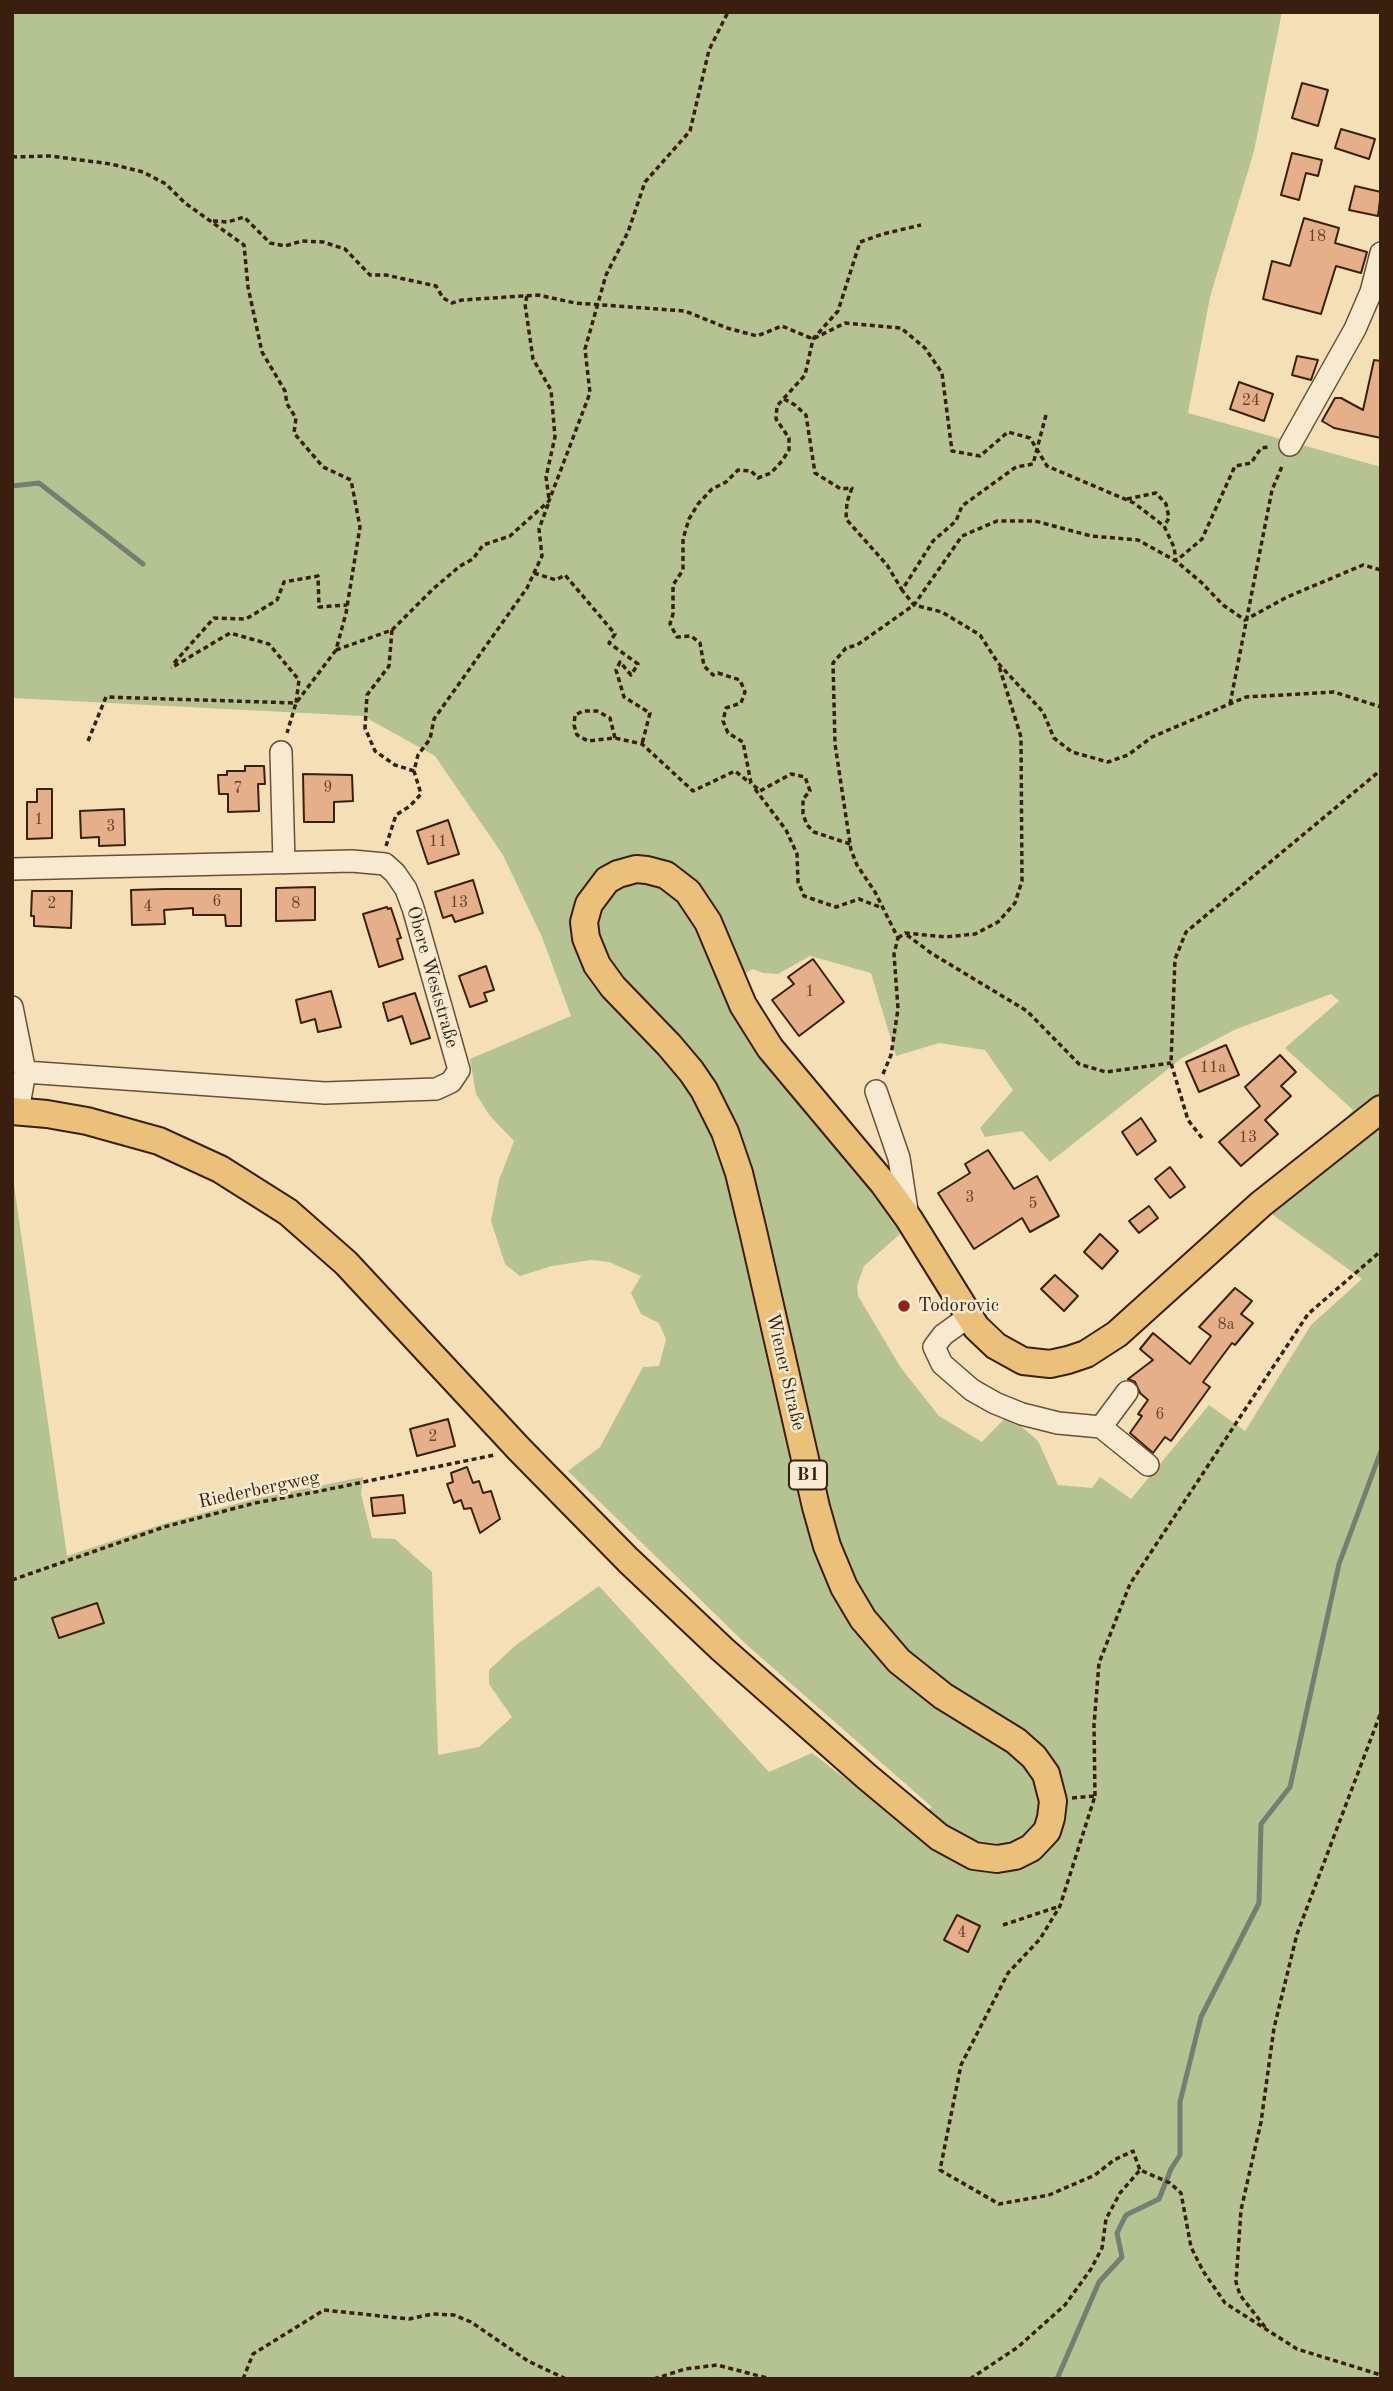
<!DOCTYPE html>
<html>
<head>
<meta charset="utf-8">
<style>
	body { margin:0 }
	#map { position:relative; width:1393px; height:2391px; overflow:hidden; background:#f5dfb6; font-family:"Old Standard TT",serif }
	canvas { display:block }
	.frame { position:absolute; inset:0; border:14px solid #3b1f0e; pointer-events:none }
</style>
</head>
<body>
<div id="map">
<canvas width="1393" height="2391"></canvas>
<div class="frame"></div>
</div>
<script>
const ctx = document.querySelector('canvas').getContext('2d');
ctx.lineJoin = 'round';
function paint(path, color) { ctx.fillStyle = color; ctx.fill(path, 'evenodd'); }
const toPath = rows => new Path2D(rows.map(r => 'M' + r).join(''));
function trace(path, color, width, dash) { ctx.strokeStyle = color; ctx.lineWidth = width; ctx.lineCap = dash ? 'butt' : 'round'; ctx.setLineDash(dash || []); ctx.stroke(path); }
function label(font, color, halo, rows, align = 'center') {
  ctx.font = font + ' "Old Standard TT",serif'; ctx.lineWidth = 5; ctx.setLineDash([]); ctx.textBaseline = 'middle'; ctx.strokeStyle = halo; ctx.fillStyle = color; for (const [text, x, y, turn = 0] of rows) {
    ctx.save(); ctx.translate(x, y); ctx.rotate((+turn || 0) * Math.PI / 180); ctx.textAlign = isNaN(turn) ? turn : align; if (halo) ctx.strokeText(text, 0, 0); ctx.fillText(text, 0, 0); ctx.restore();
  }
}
paint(toPath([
	[12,12,1282,12,1254,151,1210,297,1188,413,1381,467,1381,2379,12,2379,12,1171,67,1556,163,1524,254,1499,363,1477,361,1494,372,1538,395,1539,432,1572,438,1755,479,1747,512,1717,489,1684,489,1670,516,1645,599,1586,769,1772,812,1753,905,1824,932,1807,748,1646,568,1471,600,1447,643,1367,659,1366,666,1339,659,1323,641,1314,631,1293,641,1276,609,1262,591,1260,552,1266,520,1276,505,1264,491,1221,499,1180,514,1141,490,1116,476,1094,470,1059,571,1016,542,937,503,855,435,756,363,716,12,698],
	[810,956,871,973,896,1056,939,1043,985,1050,1013,1090,980,1128,985,1137,1022,1131,1050,1162,1182,1058,1234,1030,1331,994,1339,1001,1285,1048,1353,1110,1272,1209,1273,1215,1362,1279,1311,1325,1245,1431,1209,1405,1131,1499,1100,1477,1092,1488,1058,1485,1038,1441,1008,1415,982,1442,939,1416,901,1368,858,1296,857,1286,864,1266,901,1233,761,1019,741,977,752,969,763,973,778,974]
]), '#b5c393');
trace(toPath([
	[12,486,39,483,143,564],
	[1057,2379,1099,2282,1122,2257,1117,2233,1126,2215,1159,2199,1171,2169,1180,2155,1180,2102,1201,2017,1259,1903,1261,1824,1290,1787,1339,1564,1381,1451]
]), '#767d72', 5);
const building = toPath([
	[1302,83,1328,90,1318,126,1292,118,1302,83],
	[1341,129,1375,139,1369,159,1335,148,1341,129],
	[1292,153,1322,160,1318,176,1306,173,1299,200,1281,195,1292,153],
	[1355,186,1381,192,1378,216,1349,210,1355,186],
	[1304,218,1339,228,1335,243,1367,252,1361,273,1336,266,1321,314,1263,299,1272,261,1290,266,1304,218],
	[1297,356,1318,360,1311,380,1292,375,1297,356],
	[1374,360,1381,361,1381,438,1334,428,1322,421,1335,398,1341,398,1363,410,1374,360],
	[1239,382,1273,394,1264,421,1230,409,1239,382],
	[245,766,264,766,265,784,258,784,259,811,228,812,228,794,219,794,218,775,227,775,227,771,245,771,245,766],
	[303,774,352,775,353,801,334,802,334,822,304,822,303,774],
	[37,789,52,789,52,838,27,839,27,802,37,802,37,789],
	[124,809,125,845,99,846,99,837,81,838,80,811,124,809],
	[448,820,459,854,428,864,417,831,448,820],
	[473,880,483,913,455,922,452,915,443,918,435,892,473,880],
	[315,887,315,920,276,921,276,888,315,887],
	[164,889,241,889,241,926,226,926,225,915,193,915,193,908,164,910,165,924,132,925,131,890,164,889],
	[32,891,72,891,71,928,34,926,34,916,31,916,32,891],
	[387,907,388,909,391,908,401,938,397,939,403,959,379,967,363,914,387,907],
	[813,959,844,1002,799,1036,772,1000,794,984,788,977,813,959],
	[486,966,494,990,484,993,487,1001,470,1007,459,976,486,966],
	[331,991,341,1027,318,1032,315,1019,301,1023,296,1000,331,991],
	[415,993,430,1038,411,1044,402,1016,388,1021,383,1003,415,993],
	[1226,1045,1239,1075,1199,1092,1186,1062,1226,1045],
	[1280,1055,1296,1072,1281,1086,1291,1096,1265,1120,1278,1134,1241,1166,1219,1142,1260,1106,1245,1087,1280,1055],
	[1141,1118,1156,1141,1137,1155,1122,1132,1141,1118],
	[988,1150,1014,1189,1037,1176,1059,1216,1030,1232,1022,1218,974,1249,938,1193,970,1173,965,1164,988,1150],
	[1170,1167,1185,1187,1170,1198,1155,1179,1170,1167],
	[1149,1206,1158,1218,1139,1233,1129,1221,1149,1206],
	[1100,1234,1118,1251,1102,1269,1084,1252,1100,1234],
	[1055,1275,1078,1296,1064,1311,1041,1289,1055,1275],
	[1235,1288,1252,1301,1241,1314,1253,1323,1235,1345,1232,1343,1203,1382,1210,1387,1171,1441,1165,1437,1153,1453,1130,1433,1142,1416,1138,1414,1148,1400,1140,1393,1135,1382,1128,1379,1153,1360,1140,1349,1153,1333,1190,1364,1211,1336,1199,1327,1235,1288],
	[448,1419,455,1446,417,1456,410,1429,448,1419],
	[467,1467,473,1483,479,1481,483,1493,491,1491,500,1519,480,1533,471,1508,464,1509,461,1500,454,1503,447,1484,453,1482,451,1473,467,1467],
	[403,1495,405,1513,373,1516,371,1498,403,1495],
	[97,1603,104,1623,59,1638,52,1618,97,1603],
	[957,1915,980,1926,968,1952,944,1940,957,1915]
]);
paint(building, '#e5b089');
trace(building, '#3b1f0e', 2);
const minor = toPath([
	[1290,445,1355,329,1371,292,1381,253],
	[281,752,284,863],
	[12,869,352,861,385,864,395,873,406,889,413,908,459,1070,451,1082,436,1089,325,1093,25,1072],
	[12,1007,25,1072,18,1111],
	[876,1091,899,1158,908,1217],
	[968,1317,943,1335,934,1347,942,1364,972,1390,995,1403,1022,1414,1058,1423,1101,1427,1148,1465],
	[1101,1427,1127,1392]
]);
const major = toPath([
	[12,1111,47,1114,87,1121,159,1141,220,1169,288,1212,346,1263,519,1449,628,1560,722,1649,866,1776,939,1837,974,1856,997,1859,1015,1856,1031,1848,1047,1831,1051,1818,1053,1801,1046,1774,1034,1757,1016,1741,943,1696,899,1661,863,1619,844,1587,827,1546,816,1507,753,1231,739,1173,725,1132,704,1090,691,1071,669,1045,613,987,597,965,586,938,584,922,589,904,607,880,618,874,636,869,647,870,666,875,688,892,708,922,743,1005,770,1048,883,1183,909,1219,976,1327,996,1346,1023,1361,1050,1364,1068,1360,1086,1354,1117,1334,1261,1204,1381,1109]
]);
trace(minor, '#6a4f38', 24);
trace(major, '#3b1f0e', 30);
trace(toPath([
	[12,157,50,156,111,164,143,172,166,184,185,203,244,245,248,287,262,352,285,391,287,404,296,418,294,433,323,467,351,480,360,527,346,613,336,650,296,703,287,733],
	[213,221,228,222,244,217,270,243,285,246,302,241,323,242,345,249,370,275,386,275,436,286,443,298,452,303,462,300,538,295,575,303,685,311,727,328,757,336,782,326,813,339,845,323,901,328,925,348,942,373,952,451,980,456,1008,432,1030,438,1047,466,1134,503,1164,526,1174,547,1176,561,1202,539,1235,466,1251,463,1261,448,1271,447],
	[527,296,525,304,533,359,551,390,555,437,546,477,549,499],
	[784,399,795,405,806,415,815,473,841,489,852,488,847,502,846,519,887,565,902,590],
	[1046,415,1033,464,1016,467,962,506,956,521,933,541,902,590,914,605,942,612,980,635,998,663,1043,712,1054,738,1072,752,1108,762,1128,755,1152,737,1246,697,1334,692,1381,707],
	[1127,499,1156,493,1166,504,1169,518,1164,526],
	[534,573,556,580,565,575,615,634,609,643,638,664,631,675,620,662,616,670,624,697,650,713,642,744],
	[392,630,433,589,460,566,473,559,483,545,510,536,549,501,590,393,585,349,606,275,628,232,645,182,690,131,709,50,728,12],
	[336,650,392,630,389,666,367,695,365,728,375,751,395,765,414,771],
	[174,663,214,618,246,619,277,600,284,582,318,576,319,607,347,605],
	[1230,704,1272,490,1283,464],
	[615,738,610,718,597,711,583,711,575,715,574,725,577,735,588,741,615,738,642,744,693,791,735,771,750,783],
	[88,741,106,697,296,703,299,680,269,644,230,633,171,668],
	[755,789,786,830,797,854,798,882,804,896,836,907,859,899,880,907],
	[850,844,814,832,807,825,803,814,803,799,810,791,805,777,791,774,760,791,751,783,743,742,728,733,723,721,726,708,741,703,745,692,740,680,718,673,713,675,704,666,700,643,691,636,677,637,670,624,673,614,673,585,683,570,683,539,689,519,698,504,712,489,726,482,738,470,751,471,758,478,771,473,782,461,789,450,789,438,776,419,777,406,805,375,813,339,838,311,860,242,883,234,921,225],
	[386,846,396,815,410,806,421,794,414,771,418,755,430,739,434,719,527,588,542,556,539,529,549,502],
	[907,935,931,953,1027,1011,1079,1064,1106,1072,1171,1063],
	[898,938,905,933,946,937,975,934,998,922,1015,903,1022,881,1021,737,999,666],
	[883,1074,891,1055,898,1009,894,954,898,938,875,892,857,865,851,850,835,744,833,663,846,648,857,645,914,605,962,536,997,521,1035,521,1091,536,1138,540,1176,561,1202,583,1223,605,1245,620,1287,597,1363,565,1381,570],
	[1202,1138,1188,1120,1171,1063,1175,959,1186,932,1381,770],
	[12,1580,164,1527,255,1503,320,1491,494,1455],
	[1095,1796,1094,1725,1099,1663,1130,1584,1308,1314,1381,1251],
	[1072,1798,1095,1796,1060,1906,1040,1939,1008,1973,961,2065,940,2170,999,2204,1049,2195,1095,2175,1114,2160,1133,2151,1140,2170],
	[1003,1925,1060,1906],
	[1265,2327,1240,2295,1236,2282,1241,2210,1261,2122,1274,2028,1297,1934,1381,1712],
	[243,2379,253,2354,324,2310,409,2319,432,2314,454,2315,471,2322,528,2361,566,2379],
	[654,2379,685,2369,717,2365,771,2379],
	[970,2379,1018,2347,1065,2305,1091,2269,1102,2248,1106,2219,1120,2193,1140,2170,1170,2183,1181,2193,1191,2247,1203,2271,1225,2303,1297,2349,1381,2375]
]), '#3b1f0e', 3.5, [5, 3.5]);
trace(minor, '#f8ead0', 21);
trace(major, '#eac07b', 26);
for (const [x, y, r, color] of [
	[904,1306,7,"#8f2418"]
]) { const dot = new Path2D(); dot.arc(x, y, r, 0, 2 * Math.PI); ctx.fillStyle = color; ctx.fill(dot); trace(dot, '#f8ead0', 2.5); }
label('16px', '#66432d', null, [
	["18",1317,237],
	["24",1251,401],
	["9",328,788],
	["7",238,789],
	["1",39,820],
	["3",111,827],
	["11",438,842],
	["6",217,902],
	["13",459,903],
	["2",52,904],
	["8",296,904],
	["4",148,907],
	["1",810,992],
	["11a",1213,1068],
	["13",1248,1138],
	["3",970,1198],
	["5",1033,1204],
	["8a",1226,1325],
	["6",1160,1415],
	["2",433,1437],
	["4",962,1933]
]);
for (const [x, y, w] of [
	[808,1475,38]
]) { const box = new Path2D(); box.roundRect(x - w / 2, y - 14.5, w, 29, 5); ctx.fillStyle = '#f8ead0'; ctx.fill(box); trace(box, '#3b1f0e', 2); }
label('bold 18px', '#3b1f0e', null, [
	["B1",808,1475]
]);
label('19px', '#3b1f0e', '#f8ead0', [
	["Obere Weststraße",432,977,74],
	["Wiener Straße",785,1372,77],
	["Riederbergweg",259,1490,-12]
]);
label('19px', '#3b1f0e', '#f8ead0', [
	["Todorovic",918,1306]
], 'left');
</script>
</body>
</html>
